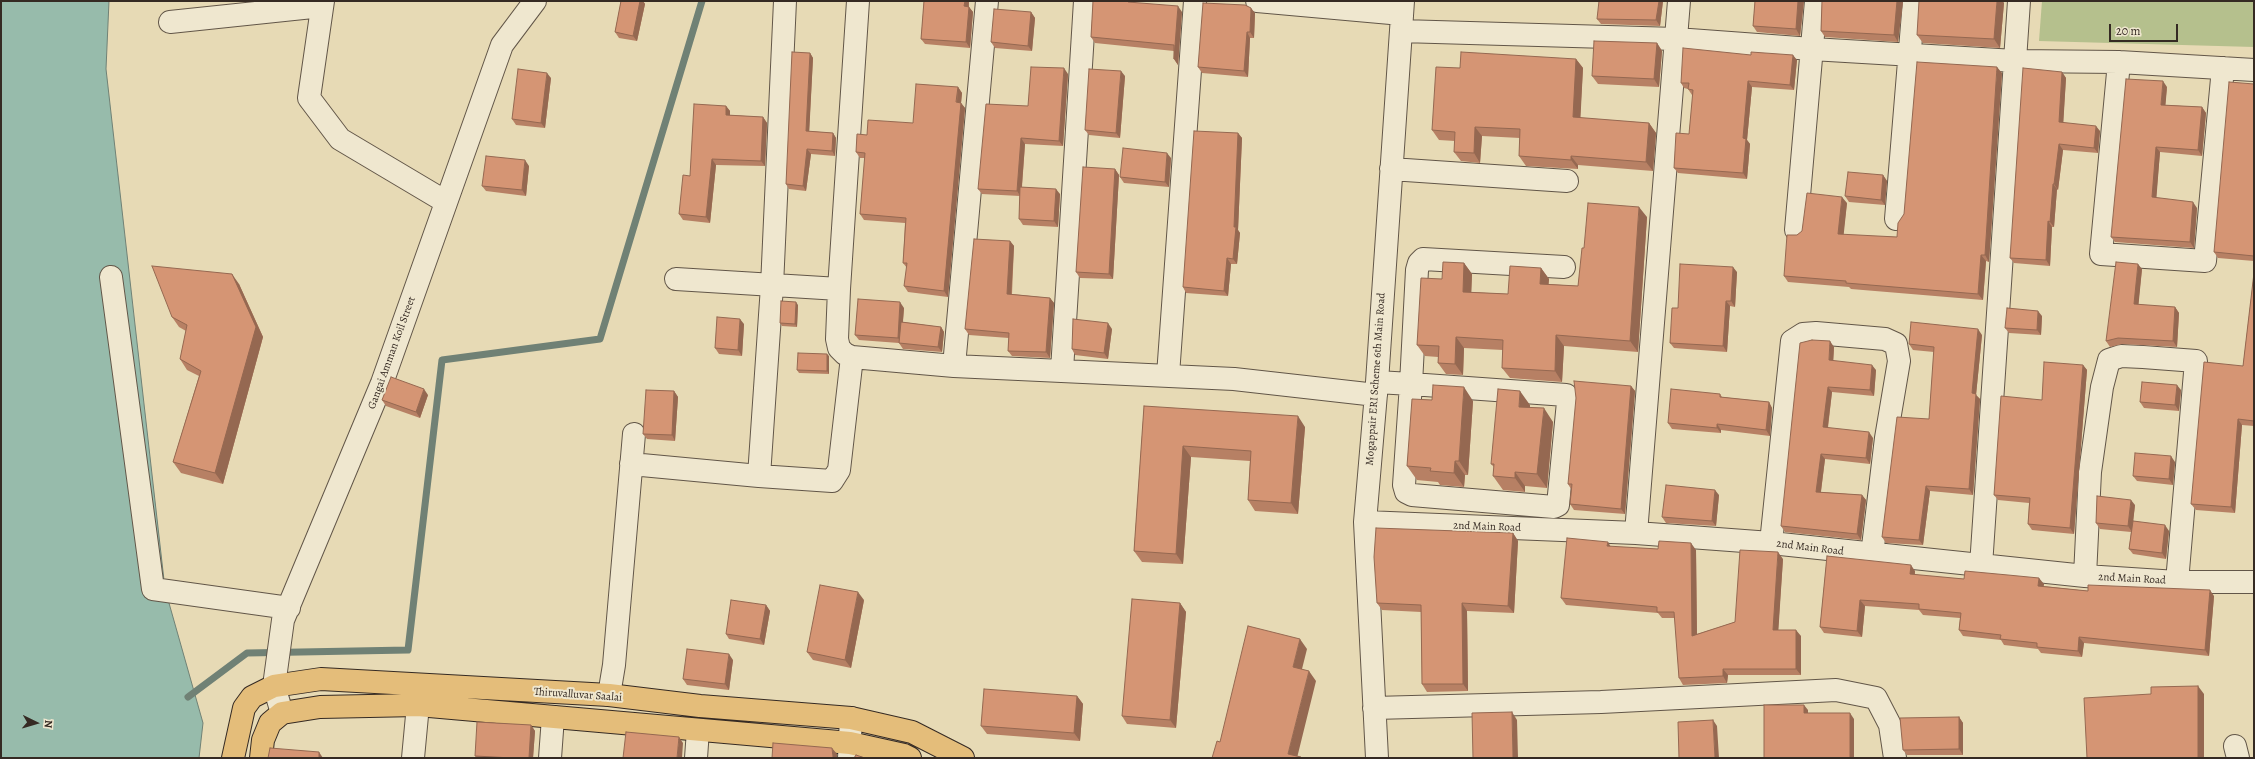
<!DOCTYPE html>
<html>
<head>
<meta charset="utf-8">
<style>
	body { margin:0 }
	#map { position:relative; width:2255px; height:759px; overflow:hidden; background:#e7dab5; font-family:Alegreya,serif }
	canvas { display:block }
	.frame { position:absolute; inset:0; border:2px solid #352a23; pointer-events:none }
	.north { position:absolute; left:16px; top:703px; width:40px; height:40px; -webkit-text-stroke:3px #efe7cf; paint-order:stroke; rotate:95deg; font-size:11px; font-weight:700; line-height:16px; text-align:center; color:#352a23 }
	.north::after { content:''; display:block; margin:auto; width:14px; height:18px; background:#352a23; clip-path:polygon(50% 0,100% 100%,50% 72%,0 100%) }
	.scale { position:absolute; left:2109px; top:24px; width:69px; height:18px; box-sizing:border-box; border:2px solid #352a23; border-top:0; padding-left:5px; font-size:12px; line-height:14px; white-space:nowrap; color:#352a23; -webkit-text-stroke:3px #efe7cf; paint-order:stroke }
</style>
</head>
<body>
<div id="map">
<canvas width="2255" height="759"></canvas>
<div class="frame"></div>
<div class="north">N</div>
<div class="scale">20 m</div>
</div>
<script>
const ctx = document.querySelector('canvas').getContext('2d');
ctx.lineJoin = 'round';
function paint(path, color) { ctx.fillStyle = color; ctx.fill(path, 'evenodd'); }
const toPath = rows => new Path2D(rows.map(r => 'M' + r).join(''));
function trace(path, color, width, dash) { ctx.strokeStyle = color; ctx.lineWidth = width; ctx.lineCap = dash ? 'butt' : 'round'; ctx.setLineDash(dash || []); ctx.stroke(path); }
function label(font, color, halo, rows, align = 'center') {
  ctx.font = font + ' Alegreya,serif'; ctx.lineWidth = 4; ctx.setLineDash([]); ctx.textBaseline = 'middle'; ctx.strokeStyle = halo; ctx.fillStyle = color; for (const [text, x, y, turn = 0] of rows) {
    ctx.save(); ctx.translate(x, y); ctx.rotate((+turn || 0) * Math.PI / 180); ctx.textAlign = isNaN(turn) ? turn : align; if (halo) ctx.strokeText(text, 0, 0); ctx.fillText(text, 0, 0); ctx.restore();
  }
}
paint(toPath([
	[2042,1,2254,1,2254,47,2039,41]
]), '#b5c08d');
const water = toPath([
	[1,1,109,1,106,69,165,589,203,723,199,758,1,758,1,1]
]);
paint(water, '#97bbab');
trace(water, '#708175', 1);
trace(toPath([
	[188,697,247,653,408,650,442,360,600,339,702,1]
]), '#708175', 7);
const minor = toPath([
	[323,1,309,98,340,139,446,202],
	[858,1,839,289,837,339,839,348,845,354,852,357,954,366,1234,379,1376,395],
	[1257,1,1402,14],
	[170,22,322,6],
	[1401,31,1676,39,1812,49,2015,61,2119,62,2254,70],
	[2119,62,2101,254,2205,261,2223,68],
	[1391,169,1567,181],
	[1896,219,1914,1],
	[1796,230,1816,1],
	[111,277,153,589,289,608],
	[676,279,839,289],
	[954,366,987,1],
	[1062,370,1085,1],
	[1168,375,1195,1],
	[1377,382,1411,384,1566,395,1568,402,1558,505,1554,507,1412,495,1406,492,1404,485,1411,384,1417,270,1419,263,1423,259,1564,267],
	[631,464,759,476,832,481,839,470,852,357],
	[759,476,772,286,785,1],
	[1365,522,1636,533,1771,543,2085,576,2177,582,2254,582],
	[1636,533,1679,1],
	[1771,543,1792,341,1803,334,1816,333,1885,339,1896,344,1899,361,1886,438,1872,555],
	[1981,566,2019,1],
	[2085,576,2090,472,2102,387,2109,360,2121,356,2143,357,2196,361,2177,582],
	[609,695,614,665,634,434],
	[1374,708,1601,702,1836,690,1876,698,1890,725,1895,758],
	[282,713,274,686,283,620,382,383,502,45,535,1],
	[2235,746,2238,758],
	[413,758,418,705],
	[550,758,553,717],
	[696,758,698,730],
	[849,758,851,718],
	[1377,758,1365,522,1377,382,1403,1]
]);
const major = toPath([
	[233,758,244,708,252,697,274,686,321,679,609,695,700,706,851,718,912,732,963,758],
	[261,758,263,740,270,723,282,713,320,707,418,705,850,743,904,755,910,758]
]);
trace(minor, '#625648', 24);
trace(major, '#352a23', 24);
trace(minor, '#efe7cf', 22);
trace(major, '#e4bd7a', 22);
paint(toPath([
	[621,1,643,1,645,4,637,41,619,38,615,32],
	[924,1,969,1,969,7,973,12,970,48,925,44,921,39],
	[1093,1,1132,1,1132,2,1182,12,1178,65,1174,59,1174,51,1095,43,1091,37],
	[1663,1,1660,26,1601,24,1597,19],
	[1755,1,1804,1,1800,36,1757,32,1753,26],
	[1822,1,1903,1,1898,42,1825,37,1821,31],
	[2004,3,2000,48,1923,43,1917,35],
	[1031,12,1035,18,1032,51,995,48,991,42],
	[1255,13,1254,38,1250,38,1248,77,1202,73,1198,67],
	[1657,43,1662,51,1659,87,1598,84,1592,76],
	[810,53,813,58,809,131,833,133,836,138,835,156,811,154,806,191,789,189,786,184],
	[1576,59,1583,68,1580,118,1649,123,1656,133,1653,171,1578,165,1578,169,1526,166,1519,156,1520,138,1482,136,1480,163,1461,161,1454,152,1455,141,1439,140,1432,130,1460,68],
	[1797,60,1794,90,1752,87,1747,140,1750,144,1747,179,1678,173,1674,168,1689,134,1693,95,1692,95,1688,89,1684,88,1681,83],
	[2062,72,2066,78,2063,123,2100,131,2098,153,2063,150,2058,190,2057,189,2054,227,2052,227,2050,266,2014,263,2010,258],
	[2002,73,1989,262,1986,261,1983,300,1851,289,1849,287,1788,282,1784,276,1797,235,1847,203,1843,235,1897,237],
	[1068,74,1063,146,1025,144,1022,187,1060,194,1058,227,1023,225,1019,219,1020,196,982,194,978,189,1028,106],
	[1125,76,1120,138,1089,135,1085,130],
	[551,78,545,128,516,125,512,119],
	[2254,84,2254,261,2218,258,2214,252],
	[958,87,962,93,961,103,965,108,948,297,908,292,904,286,907,268,903,263,905,223,864,220,860,214,865,158,860,158,856,152,867,135,913,123],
	[2167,87,2165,105,2202,107,2206,113,2202,156,2160,152,2156,198,2197,208,2194,248,2115,242,2111,237],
	[726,106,730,111,730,115,763,117,767,123,765,166,716,165,710,223,683,220,679,214,690,176],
	[1238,133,1242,138,1238,230,1240,233,1237,264,1231,264,1228,296,1186,293,1183,287],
	[1171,158,1169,187,1124,183,1120,177],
	[529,166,526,196,486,191,482,186],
	[1115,169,1119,175,1113,279,1080,278,1076,272],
	[1883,175,1887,181,1885,205,1849,202,1845,196],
	[1647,217,1638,352,1564,346,1562,382,1510,378,1502,368,1503,350,1464,348,1463,375,1446,374,1438,363,1438,357,1425,356,1417,345,1442,279,1464,263,1472,274,1471,292,1508,294,1541,268,1549,279,1548,284,1578,286,1584,248],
	[1010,241,1014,246,1012,294,1050,298,1054,303,1050,358,1012,356,1008,351,1009,338,969,335,965,329],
	[2142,269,2138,305,2175,307,2179,313,2177,347,2122,344,2110,347,2106,341],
	[1737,272,1735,307,1730,306,1727,352,1674,348,1670,343,1678,308],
	[2254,273,2254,426,2242,425,2235,513,2196,510,2191,504,2243,366],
	[239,284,263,337,223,484,181,473,173,462,199,376,187,370,180,359,186,331,179,327,172,317],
	[798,305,797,327,782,326,780,323],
	[904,308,903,322,941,327,944,332,942,352,903,349,899,343,859,340,855,335],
	[2042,316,2041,335,2009,333,2005,328],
	[744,324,742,356,719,354,715,348],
	[1112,329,1108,359,1075,355,1072,349],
	[1982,335,1976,395,1980,399,1973,495,1930,491,1923,545,1886,543,1882,537,1929,419,1934,352,1913,350,1909,344],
	[1834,347,1833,361,1876,370,1874,396,1832,392,1828,428,1873,438,1870,464,1825,459,1821,492,1862,495,1866,500,1861,540,1785,532,1781,526],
	[829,356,829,374,799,373,797,370],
	[2083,365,2087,370,2074,534,2032,530,2028,524,2029,503,1998,500,1994,495,2042,400],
	[1631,386,1635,391,1625,514,1574,510,1570,504,1571,489,1568,484],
	[2181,390,2179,411,2144,408,2140,402],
	[674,391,678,397,675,441,647,439,643,434],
	[1720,394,1722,397,1769,402,1772,408,1770,436,1721,430,1721,433,1672,429,1668,423],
	[428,395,420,418,386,406,382,400],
	[1432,400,1473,401,1468,475,1465,475,1464,487,1440,485,1438,482,1417,480,1407,466],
	[1530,405,1530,407,1553,422,1547,488,1525,486,1525,492,1503,490,1493,476,1494,467,1491,464],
	[1144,406,1305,427,1298,514,1255,511,1248,500,1250,461,1191,457,1183,564,1142,562,1134,551],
	[2175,462,2173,485,2137,481,2133,476],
	[1719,495,1716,526,1666,523,1662,517],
	[2135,505,2133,521,2169,531,2166,559,2133,554,2129,549,2131,532,2100,529,2096,523],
	[1513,533,1518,541,1514,613,1467,611,1468,691,1427,692,1422,684,1421,612,1382,610,1377,603],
	[1611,547,1658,549,1696,550,1697,634,1735,622,1783,559,1778,630,1801,636,1801,675,1728,675,1727,683,1683,685,1679,678,1675,618,1662,618,1658,613,1566,605,1561,598],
	[1827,556,1915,571,1915,575,1964,579,2044,584,2043,586,2088,591,2214,596,2209,656,2084,643,2082,657,2041,653,2038,649,2004,645,2001,640,1963,636,1959,630,1960,618,1923,615,1919,610,1865,606,1862,637,1824,633,1820,627],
	[864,600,851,668,813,660,807,652],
	[1180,603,1186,612,1176,728,1127,724,1122,716],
	[766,605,770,611,764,645,729,639,726,634],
	[733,660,729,690,687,685,683,679],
	[1077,696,1083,704,1080,741,987,734,981,726],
	[1959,717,1963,723,1963,755,1907,755,1903,750],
	[531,725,535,731,533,758,477,758,475,756]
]), '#b78064');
paint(toPath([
	[640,1,643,1,645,4,637,41,633,36],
	[965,1,969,1,968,12,964,6],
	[1659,1,1663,1,1660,26,1656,20],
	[1798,1,1804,1,1800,36,1796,29],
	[1897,1,1903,1,1898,42,1894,35],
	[1997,1,2003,1,2004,3,2000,48,1994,39],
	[1178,6,1182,12,1178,65,1174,59],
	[969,7,973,12,970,48,966,42],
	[1251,8,1255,13,1254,38,1250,32],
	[1031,12,1035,18,1032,51,1028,46],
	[1247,32,1250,38,1248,77,1244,71],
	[1657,43,1662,51,1659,87,1654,79],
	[810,53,813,58,809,136,806,131],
	[1793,55,1797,60,1794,90,1790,85],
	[1576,59,1583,68,1580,127,1573,117],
	[1997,67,2002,73,1989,262,1985,255],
	[1064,68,1068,74,1063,146,1059,141],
	[1121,71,1125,76,1120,138,1116,133],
	[2062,72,2066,78,2063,128,2059,122],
	[547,73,551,78,545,128,541,123],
	[1748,81,1752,87,1747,140,1750,144,1747,179,1743,173,1743,138],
	[2163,81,2167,87,2165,111,2161,105],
	[958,87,962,93,961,103,965,108,948,297,944,291],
	[726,106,730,111,730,120,726,115],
	[2202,107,2206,113,2202,156,2198,150],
	[763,117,767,123,765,166,761,161],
	[1649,123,1656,133,1653,171,1646,162],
	[2096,126,2100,131,2098,153,2094,148],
	[1475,127,1482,136,1480,163,1474,153],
	[833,133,836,138,835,156,832,151],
	[1238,133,1242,138,1238,230,1240,233,1237,264,1233,259,1234,227],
	[1021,138,1025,144,1021,197,1017,191],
	[2059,144,2063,150,2058,190,2054,184],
	[2156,147,2160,152,2156,203,2152,197],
	[807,149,811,154,806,191,803,186],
	[1167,153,1171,158,1169,187,1165,182],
	[1571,156,1578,165,1578,169,1571,160],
	[712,159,716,165,710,223,706,217],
	[525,160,529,166,526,196,522,190],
	[1115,169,1119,175,1113,279,1109,274],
	[1883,175,1887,181,1885,205,1881,200],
	[2053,184,2057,189,2054,227,2050,222],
	[1056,189,1060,194,1058,227,1054,221],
	[1842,197,1847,203,1843,241,1838,234],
	[2193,202,2197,208,2194,248,2190,242],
	[1639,207,1647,217,1638,352,1630,341],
	[2048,221,2052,227,2050,266,2046,260],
	[1010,241,1014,246,1011,299,1007,294],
	[1981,255,1986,261,1983,300,1978,294],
	[1227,258,1231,264,1228,296,1224,291],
	[1464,263,1472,274,1471,302,1463,292],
	[2138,264,2142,269,2138,310,2134,304],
	[1733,267,1737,272,1735,307,1731,301],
	[1541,268,1549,279,1548,295,1540,284],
	[232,274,239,284,263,337,223,484,215,473],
	[1050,298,1054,303,1050,358,1046,352],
	[1726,301,1730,306,1727,352,1723,346],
	[796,302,798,305,797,327,795,324],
	[900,302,904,308,901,343,898,338],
	[2175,307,2179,313,2177,347,2173,341],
	[2038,311,2042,316,2041,335,2037,330],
	[740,319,744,324,742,356,738,350],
	[1108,323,1112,329,1108,359,1104,353],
	[941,327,944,332,942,352,938,347],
	[1978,329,1982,335,1976,395,1980,399,1973,495,1969,489,1972,393],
	[1556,335,1564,346,1562,382,1555,371],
	[1456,337,1464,348,1463,375,1455,364],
	[1830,341,1834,347,1833,366,1829,360],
	[827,354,829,356,829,374,827,371],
	[1872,365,1876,370,1874,396,1870,390],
	[2083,365,2087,370,2074,534,2070,528],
	[2177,385,2181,390,2179,411,2175,405],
	[1631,386,1635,391,1625,514,1621,509],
	[1464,387,1473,401,1468,475,1459,461],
	[1828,387,1832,392,1827,433,1823,427],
	[424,389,428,395,420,418,416,412],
	[674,391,678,397,675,441,672,435],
	[1520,391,1530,405,1529,421,1519,407],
	[1769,402,1772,408,1770,436,1766,430],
	[1544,408,1553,422,1547,488,1537,474],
	[1298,416,1305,427,1298,514,1291,503],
	[2238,419,2242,425,2235,513,2231,507],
	[1717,424,1721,430,1721,433,1717,428],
	[1869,432,1873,438,1870,464,1866,458],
	[1183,446,1191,457,1183,564,1176,554],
	[1821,454,1825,459,1820,498,1816,492],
	[2171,456,2175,462,2173,485,2169,479],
	[1455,461,1465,475,1464,487,1454,473],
	[1515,472,1525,486,1525,492,1515,478],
	[1926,486,1930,491,1923,545,1919,540],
	[1715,490,1719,495,1716,526,1712,521],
	[1862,495,1866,500,1861,540,1857,534],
	[2131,500,2135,505,2132,532,2128,526],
	[2165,525,2169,531,2166,559,2162,553],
	[1513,533,1518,541,1514,613,1508,606],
	[1608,542,1612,549,1607,546],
	[1691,543,1696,550,1697,642,1692,636],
	[1778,552,1783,559,1778,636,1773,630],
	[1911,565,1915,571,1914,580,1910,574],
	[2039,578,2044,584,2043,592,2038,586],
	[2210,590,2214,596,2209,656,2205,650],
	[858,592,864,600,851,668,845,660],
	[1860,600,1865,606,1862,637,1857,631],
	[1180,603,1186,612,1176,728,1170,720],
	[1462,603,1467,611,1468,691,1463,684],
	[766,605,770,611,764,645,760,639],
	[1796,630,1801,636,1801,675,1796,669],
	[2079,637,2084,643,2082,657,2078,651],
	[1300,639,1307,649,1300,677,1293,667],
	[729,654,733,660,729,690,725,684],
	[1723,669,1728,675,1727,683,1723,676],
	[1309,671,1316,681,1297,758,1288,754],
	[2198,686,2204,694,2204,758,2198,758],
	[1077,696,1083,704,1080,741,1074,733],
	[1804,705,1808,710,1808,718,1804,713],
	[1512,712,1517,720,1518,758,1513,758],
	[1850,713,1854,719,1854,758,1850,758],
	[1959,717,1963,723,1963,755,1959,749],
	[1713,720,1717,726,1719,758,1715,758],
	[531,725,535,731,533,758,529,758],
	[679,737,683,743,682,758,677,758],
	[832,748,837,754,837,758,834,758,833,757],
	[319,752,323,758,319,758]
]), '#956851');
const building = toPath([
	[621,1,640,1,633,36,615,32,621,1],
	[924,1,965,1,964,6,969,7,966,42,921,39,924,1],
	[1093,1,1128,1,1128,2,1178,6,1174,59,1174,45,1091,37,1093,1],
	[1599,1,1659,1,1656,20,1597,19,1599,1],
	[1755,1,1798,1,1796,29,1753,26,1755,1],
	[1822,1,1897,1,1894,35,1821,31,1822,1],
	[1919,1,1997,1,1994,39,1917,35,1919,1],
	[1203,3,1245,5,1251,8,1250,32,1247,32,1244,71,1198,67,1203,3],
	[994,9,1031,12,1028,46,991,42,994,9],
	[1594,41,1657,43,1654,79,1592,76,1594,41],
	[1683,48,1751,55,1751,52,1793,55,1790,85,1748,81,1743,138,1746,139,1743,173,1674,168,1676,133,1689,134,1693,90,1688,89,1689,83,1681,83,1683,48],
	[792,52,810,53,806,131,833,133,832,151,807,149,803,186,786,184,792,52],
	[1461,52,1576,59,1573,117,1649,123,1646,162,1571,156,1571,160,1519,156,1520,129,1475,127,1474,153,1454,152,1455,132,1432,130,1436,67,1460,68,1461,52],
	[1917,62,1997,67,1985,255,1981,255,1978,294,1846,283,1846,281,1784,276,1787,235,1797,235,1802,231,1807,193,1842,197,1838,234,1897,237,1898,223,1904,214,1917,62],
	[1031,67,1064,68,1059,141,1021,138,1017,191,978,189,986,104,1028,106,1031,67],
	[2023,68,2062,72,2059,122,2096,126,2094,148,2059,144,2054,184,2053,184,2050,222,2048,221,2046,260,2010,258,2023,68],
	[518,69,547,73,541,123,512,119,518,69],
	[1089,69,1121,71,1116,133,1085,130,1089,69],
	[2126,79,2163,81,2161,105,2202,107,2198,150,2156,147,2152,197,2193,202,2190,242,2111,237,2126,79],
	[2229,82,2254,84,2254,256,2214,252,2229,82],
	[916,84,958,87,956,102,961,103,944,291,904,286,907,263,903,263,906,218,860,214,865,153,856,152,857,134,867,135,868,120,913,123,916,84],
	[694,104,726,106,726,115,763,117,761,161,712,159,706,217,679,214,683,175,690,176,694,104],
	[1194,131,1238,133,1234,227,1236,227,1233,259,1227,258,1224,291,1183,287,1194,131],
	[1123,148,1167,153,1165,182,1120,177,1123,148],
	[486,156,525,160,522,190,482,186,486,156],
	[1083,167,1115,169,1109,274,1076,272,1083,167],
	[1848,172,1883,175,1881,200,1845,196,1848,172],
	[1020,187,1056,189,1054,221,1019,219,1020,187],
	[1588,203,1639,207,1630,341,1556,335,1555,371,1502,368,1503,340,1456,337,1455,364,1438,363,1439,346,1417,345,1421,278,1442,279,1443,262,1464,263,1463,292,1508,294,1510,266,1541,268,1540,284,1578,286,1582,248,1584,248,1588,203],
	[974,239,1010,241,1007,294,1050,298,1046,352,1008,351,1009,333,965,329,974,239],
	[2116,262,2138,264,2134,304,2175,307,2173,341,2118,338,2106,341,2116,262],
	[1680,264,1733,267,1731,301,1726,301,1723,346,1670,343,1672,308,1678,308,1680,264],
	[152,266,232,274,256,327,215,473,173,462,201,371,180,359,187,325,172,317,152,266],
	[2254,273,2254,421,2238,419,2231,507,2191,504,2204,362,2243,366,2254,273],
	[858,299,900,302,898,338,855,335,858,299],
	[781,301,796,302,795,324,780,323,781,301],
	[2007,308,2038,311,2037,330,2005,328,2007,308],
	[717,317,740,319,738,350,715,348,717,317],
	[1073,319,1108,323,1104,353,1072,349,1073,319],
	[901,322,941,327,938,347,899,343,901,322],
	[1911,322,1978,329,1972,393,1976,394,1969,489,1926,486,1919,540,1882,537,1897,417,1929,419,1934,347,1909,344,1911,322],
	[1812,340,1830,341,1829,360,1872,365,1870,390,1828,387,1823,427,1869,432,1866,458,1821,454,1816,492,1862,495,1857,534,1781,526,1800,343,1812,340],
	[798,353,827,354,827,371,797,370,798,353],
	[2044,362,2083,365,2070,528,2028,524,2030,498,1994,495,2001,396,2042,400,2044,362],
	[391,377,424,389,416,412,382,400,391,377],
	[1574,381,1631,386,1621,509,1570,504,1572,484,1568,484,1576,398,1574,381],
	[2142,382,2177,385,2175,405,2140,402,2142,382],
	[1433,385,1464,387,1459,461,1455,461,1454,473,1430,471,1431,468,1407,466,1412,399,1432,400,1433,385],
	[1498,389,1520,391,1519,407,1544,408,1537,474,1515,472,1515,478,1493,476,1494,464,1491,464,1498,389],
	[1671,389,1720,394,1720,397,1769,402,1766,430,1717,424,1717,428,1668,423,1671,389],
	[646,390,674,391,672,435,643,434,646,390],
	[1144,406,1298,416,1291,503,1248,500,1251,451,1183,446,1176,554,1134,551,1144,406],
	[2135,453,2171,456,2169,479,2133,476,2135,453],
	[1666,485,1715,490,1712,521,1662,517,1666,485],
	[2097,496,2131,500,2128,526,2096,523,2097,496],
	[2133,521,2165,525,2162,553,2129,549,2133,521],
	[1376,528,1513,533,1508,606,1462,603,1463,684,1422,684,1421,605,1377,603,1374,557,1376,528],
	[1567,538,1608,542,1607,546,1658,549,1659,541,1691,543,1692,636,1735,622,1740,550,1778,552,1773,630,1796,630,1796,669,1723,669,1723,676,1679,678,1674,612,1657,612,1657,607,1561,598,1567,538],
	[1827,556,1911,565,1910,574,1964,579,1965,571,2008,575,2039,578,2038,586,2088,591,2088,585,2210,590,2205,650,2079,637,2078,651,2037,647,2037,643,2000,639,2001,635,1959,630,1961,613,1919,609,1919,604,1860,600,1857,631,1820,627,1827,556],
	[820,585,858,592,845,660,807,652,820,585],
	[1132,599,1180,603,1170,720,1122,716,1132,599],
	[731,600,766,605,760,639,726,634,731,600],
	[1248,626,1300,639,1293,667,1309,671,1288,754,1301,757,1300,758,1212,758,1217,741,1220,742,1248,626],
	[687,649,729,654,725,684,683,679,687,649],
	[2198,686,2198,758,2087,758,2084,698,2151,694,2151,687,2198,686],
	[984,689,1077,696,1074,733,981,726,984,689],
	[1764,705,1804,705,1804,713,1850,713,1850,758,1764,758,1764,705],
	[1512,712,1513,758,1473,758,1472,713,1512,712],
	[1959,717,1959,749,1903,750,1900,718,1959,717],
	[1713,720,1715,758,1679,758,1678,722,1713,720],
	[477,722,531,725,529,758,512,758,475,756,477,722],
	[626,732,679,737,677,758,623,758,626,732],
	[773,743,832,748,833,757,834,758,772,758,773,743],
	[270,748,319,752,319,758,268,758,270,748],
	[856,755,865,758,854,758,856,755]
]);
paint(building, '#d59574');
trace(building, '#956851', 1);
label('11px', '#352a23', '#efe7cf', [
	["Gangai Amman Koil Street",392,353,-70],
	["Mogappair ERI Scheme 6th Main Road",1376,379,-86],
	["2nd Main Road",1487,527,2],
	["2nd Main Road",1810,548,7],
	["2nd Main Road",2132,579,3],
	["Thiruvalluvar Saalai",578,695,4]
]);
</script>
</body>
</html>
